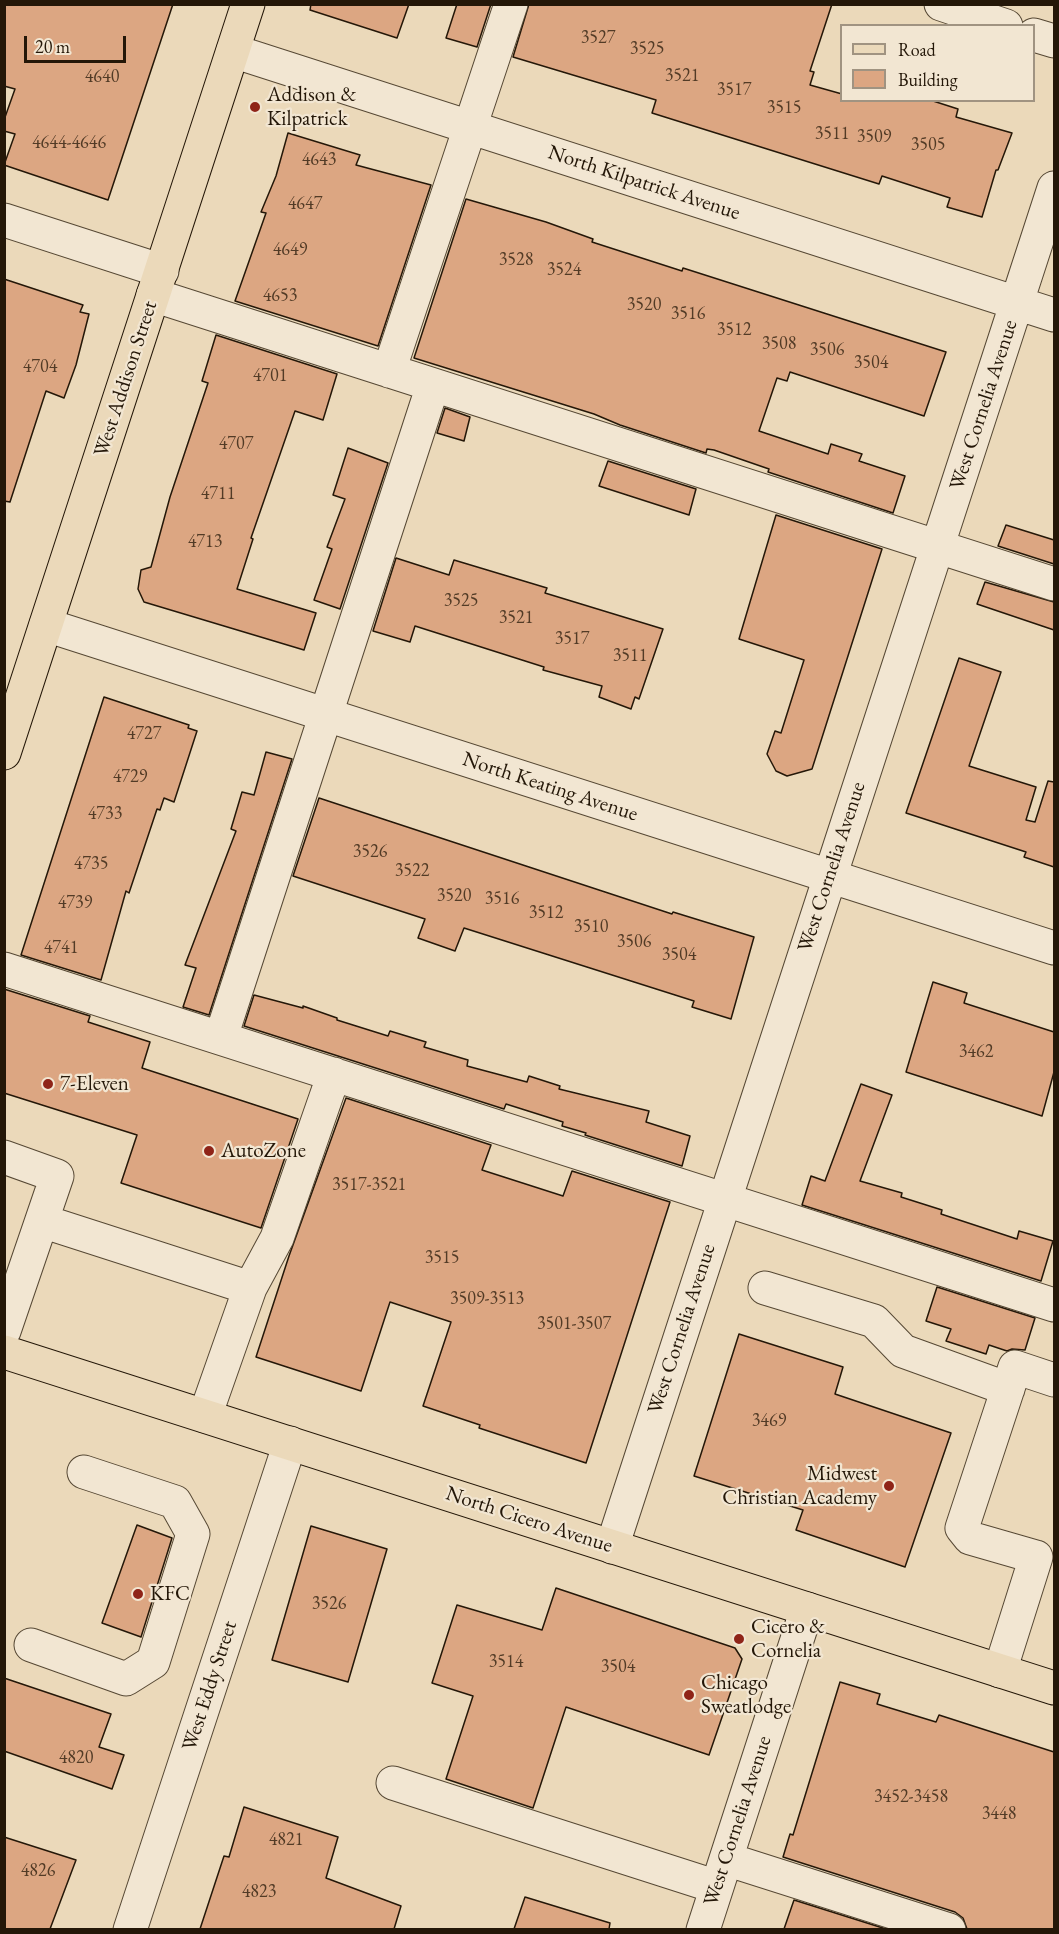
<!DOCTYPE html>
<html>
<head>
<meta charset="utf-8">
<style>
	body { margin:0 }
	#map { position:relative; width:1059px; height:1934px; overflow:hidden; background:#ebd9ba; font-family:"EB Garamond",serif }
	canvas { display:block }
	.frame { position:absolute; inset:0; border:6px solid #241708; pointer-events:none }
	.legend { position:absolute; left:840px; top:24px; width:195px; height:78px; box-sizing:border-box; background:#f2e6d2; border:2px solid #a09381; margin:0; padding:8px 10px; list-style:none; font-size:18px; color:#241708 }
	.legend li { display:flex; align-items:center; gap:12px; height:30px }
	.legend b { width:30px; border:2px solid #a09381 }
	.scale { position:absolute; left:24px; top:36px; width:102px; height:27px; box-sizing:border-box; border:3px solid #241708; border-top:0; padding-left:8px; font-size:18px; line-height:21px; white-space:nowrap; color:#241708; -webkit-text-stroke:4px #f2e6d2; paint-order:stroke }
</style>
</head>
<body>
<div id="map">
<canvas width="1059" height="1934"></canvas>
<div class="frame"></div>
<ul class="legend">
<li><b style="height:8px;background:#ebd9ba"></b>Road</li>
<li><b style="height:16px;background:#dca682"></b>Building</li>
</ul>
<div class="scale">20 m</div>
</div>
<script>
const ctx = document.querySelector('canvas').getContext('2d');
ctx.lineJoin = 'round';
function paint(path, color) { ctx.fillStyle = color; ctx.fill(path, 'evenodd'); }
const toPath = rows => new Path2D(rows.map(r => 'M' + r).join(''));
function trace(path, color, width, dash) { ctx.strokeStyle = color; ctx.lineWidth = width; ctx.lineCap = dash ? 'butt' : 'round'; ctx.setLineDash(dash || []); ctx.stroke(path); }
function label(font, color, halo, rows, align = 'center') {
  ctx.font = font + ' "EB Garamond",serif'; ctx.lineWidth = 4.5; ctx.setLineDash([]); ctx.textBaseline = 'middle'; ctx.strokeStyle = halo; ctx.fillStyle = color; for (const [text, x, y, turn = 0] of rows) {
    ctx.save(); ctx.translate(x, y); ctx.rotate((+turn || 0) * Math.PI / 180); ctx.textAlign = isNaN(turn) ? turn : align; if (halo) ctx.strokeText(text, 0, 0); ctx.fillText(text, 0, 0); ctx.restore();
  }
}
const building = toPath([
	[4,4,173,4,108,200,4,165,15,134,4,131,4,120,15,89,4,86,4,4],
	[311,4,409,4,397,38,310,10,311,4],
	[457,4,491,4,477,47,446,38,457,4],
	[529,4,832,4,810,71,814,72,810,85,842,94,842,100,930,100,958,109,956,117,1012,133,998,170,996,170,982,217,947,207,950,198,882,176,879,184,652,113,656,100,513,57,529,4],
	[288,133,360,155,356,165,431,185,378,346,235,301,266,213,261,212,276,176,288,133],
	[466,199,546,222,593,239,592,242,682,271,683,268,946,352,924,416,790,372,787,381,777,378,759,431,828,454,831,444,862,454,859,461,905,476,893,513,768,472,769,469,714,450,707,449,706,453,620,425,594,414,414,358,466,199],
	[4,279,83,305,80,312,89,314,76,365,64,398,46,391,10,502,4,501,4,279],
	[216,335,337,374,323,420,295,411,251,538,253,539,237,589,316,613,304,650,144,602,138,589,141,570,151,567,170,497,208,383,202,381,216,335],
	[445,408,470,417,464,441,437,433,445,408],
	[348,448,388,463,340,609,314,600,332,549,327,547,345,499,333,495,348,448],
	[608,461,696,489,689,515,599,486,608,461],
	[776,515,882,549,812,769,787,776,776,771,767,754,775,731,781,733,804,660,739,639,776,515],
	[1006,525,1054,540,1054,564,998,546,1006,525],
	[396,558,449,575,454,560,547,588,545,593,663,629,639,699,635,697,631,709,599,697,602,686,543,670,544,667,415,626,410,642,373,631,396,558],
	[985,582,1054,602,1054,630,977,604,985,582],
	[959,658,1001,672,969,766,1036,787,1026,820,1035,822,1048,781,1054,782,1054,867,1024,857,1026,852,906,813,959,658],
	[104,697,189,725,188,728,197,731,174,802,164,798,160,810,157,809,129,893,126,891,101,980,21,955,104,697],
	[266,752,292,759,209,1015,183,1007,196,968,185,965,236,831,231,829,242,792,254,795,266,752],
	[319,798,672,914,673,912,754,937,731,1019,692,1007,694,1001,464,928,455,951,418,938,425,919,293,876,319,798],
	[933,982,967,993,964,1003,1054,1032,1054,1072,1042,1116,906,1072,933,982],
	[4,989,90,1016,88,1022,150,1042,142,1068,298,1119,261,1228,121,1183,137,1135,4,1093,4,989],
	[254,995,303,1008,303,1006,337,1018,337,1020,388,1036,390,1031,426,1042,424,1047,468,1060,467,1066,527,1082,529,1076,560,1086,559,1089,649,1111,646,1122,690,1136,682,1166,585,1135,586,1133,562,1126,563,1122,506,1104,504,1109,244,1026,254,995],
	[861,1084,892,1095,860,1181,902,1193,901,1197,942,1210,941,1214,1017,1239,1019,1231,1053,1241,1041,1281,802,1205,811,1176,825,1181,861,1084],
	[346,1098,491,1145,482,1170,563,1196,572,1171,670,1202,586,1463,479,1428,480,1425,423,1406,451,1322,390,1302,361,1391,256,1357,289,1256,346,1098],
	[937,1287,1035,1318,1025,1350,1012,1349,1007,1351,989,1345,986,1354,946,1341,951,1329,926,1321,937,1287],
	[739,1334,843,1367,835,1394,951,1433,905,1567,796,1530,803,1510,694,1476,739,1334],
	[137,1525,172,1538,141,1637,102,1623,137,1525],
	[311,1526,387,1549,348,1682,272,1660,311,1526],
	[556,1588,735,1648,742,1659,709,1755,566,1707,533,1808,446,1779,473,1696,432,1683,457,1605,542,1630,556,1588],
	[4,1678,111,1714,99,1747,124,1755,112,1789,4,1751,4,1678],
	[840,1682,880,1694,877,1704,936,1722,939,1715,1054,1752,1054,1929,967,1929,963,1918,955,1912,783,1857,790,1834,793,1835,840,1682],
	[244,1807,338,1837,326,1878,401,1906,394,1929,200,1929,224,1856,229,1857,244,1807],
	[4,1837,76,1860,50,1929,4,1929,4,1837],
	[525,1897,610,1923,609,1929,514,1929,525,1897],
	[794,1900,886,1929,784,1929,794,1900]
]);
paint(building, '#dca682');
trace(building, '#241708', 1.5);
const minor = toPath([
	[941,4,1006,26],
	[1034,35,1054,41],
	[233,51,1054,315],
	[4,220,162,271],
	[153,295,1054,584],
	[389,371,511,4],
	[46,625,1054,948],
	[4,969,1054,1305],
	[221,1037,433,385],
	[4,1157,57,1176,4,1331],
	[42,1221,250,1288,205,1416],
	[250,1288,277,1238,334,1074],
	[765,1288,874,1321,903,1351,1008,1389],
	[612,1547,1054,188],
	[31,1645,126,1679,153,1662,193,1534,175,1502,84,1472],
	[1000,1671,1036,1557,970,1538,962,1528,1015,1367,1054,1380],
	[393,1783,717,1887],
	[726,1859,949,1930],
	[130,1930,290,1443],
	[703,1930,807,1609]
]);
const major = toPath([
	[4,753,248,4],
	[4,1352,1054,1688]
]);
trace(minor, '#564834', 35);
trace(major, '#241708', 35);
trace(minor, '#f2e6d2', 33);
trace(major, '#ebd9ba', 33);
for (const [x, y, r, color] of [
	[255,107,6,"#8f2418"],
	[48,1084,6,"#8f2418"],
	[209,1151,6,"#8f2418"],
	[889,1486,6,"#8f2418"],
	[138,1594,6,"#8f2418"],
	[739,1639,6,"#8f2418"],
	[689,1695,6,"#8f2418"]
]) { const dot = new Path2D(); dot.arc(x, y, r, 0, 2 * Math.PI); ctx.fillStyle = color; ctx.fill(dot); trace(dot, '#f2e6d2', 2); }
label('18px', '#523b26', null, [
	["3527",598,38],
	["3525",647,49],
	["3521",682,76],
	["4640",102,77],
	["3517",734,90],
	["3515",784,108],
	["3511",832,134],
	["3509",874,137],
	["4644-4646",69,143],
	["3505",928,145],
	["4643",319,160],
	["4647",305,204],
	["4649",290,250],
	["3528",516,260],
	["3524",564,270],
	["4653",280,296],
	["3520",644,305],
	["3516",688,314],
	["3512",734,330],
	["3508",779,344],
	["3506",827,350],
	["3504",871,363],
	["4704",40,367],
	["4701",270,376],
	["4707",236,444],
	["4711",218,494],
	["4713",205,542],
	["3525",461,601],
	["3521",516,618],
	["3517",572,639],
	["3511",630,656],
	["4727",144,734],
	["4729",130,777],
	["4733",105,814],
	["3526",370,852],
	["4735",91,864],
	["3522",412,871],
	["3520",454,896],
	["3516",502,899],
	["4739",75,903],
	["3512",546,913],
	["3510",591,927],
	["3506",634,942],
	["4741",61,948],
	["3504",679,955],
	["3462",976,1052],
	["3517-3521",369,1185],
	["3515",442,1258],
	["3509-3513",487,1299],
	["3501-3507",574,1324],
	["3469",769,1421],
	["3526",329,1604],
	["3514",506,1662],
	["3504",618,1667],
	["4820",76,1758],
	["3452-3458",911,1797],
	["3448",999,1814],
	["4821",286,1840],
	["4826",38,1871],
	["4823",259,1892]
]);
label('21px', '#241708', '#f2e6d2', [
	["Addison &",267,95],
	["Kilpatrick",267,119],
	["7-Eleven",60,1084],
	["AutoZone",221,1151],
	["Midwest",877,1474,"right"],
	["Christian Academy",877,1498,"right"],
	["KFC",150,1594],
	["Cicero &",751,1627],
	["Cornelia",751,1651],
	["Chicago",701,1683],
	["Sweatlodge",701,1707]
], 'left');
label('21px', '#241708', '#f2e6d2', [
	["North Kilpatrick Avenue",644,183,18],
	["West Addison Street",126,379,-72],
	["West Cornelia Avenue",984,405,-72],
	["North Keating Avenue",550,787,18],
	["West Cornelia Avenue",832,867,-72],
	["West Cornelia Avenue",682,1329,-72],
	["North Cicero Avenue",529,1520,18],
	["West Eddy Street",210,1686,-72],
	["West Cornelia Avenue",738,1821,-72]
]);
</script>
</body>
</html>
